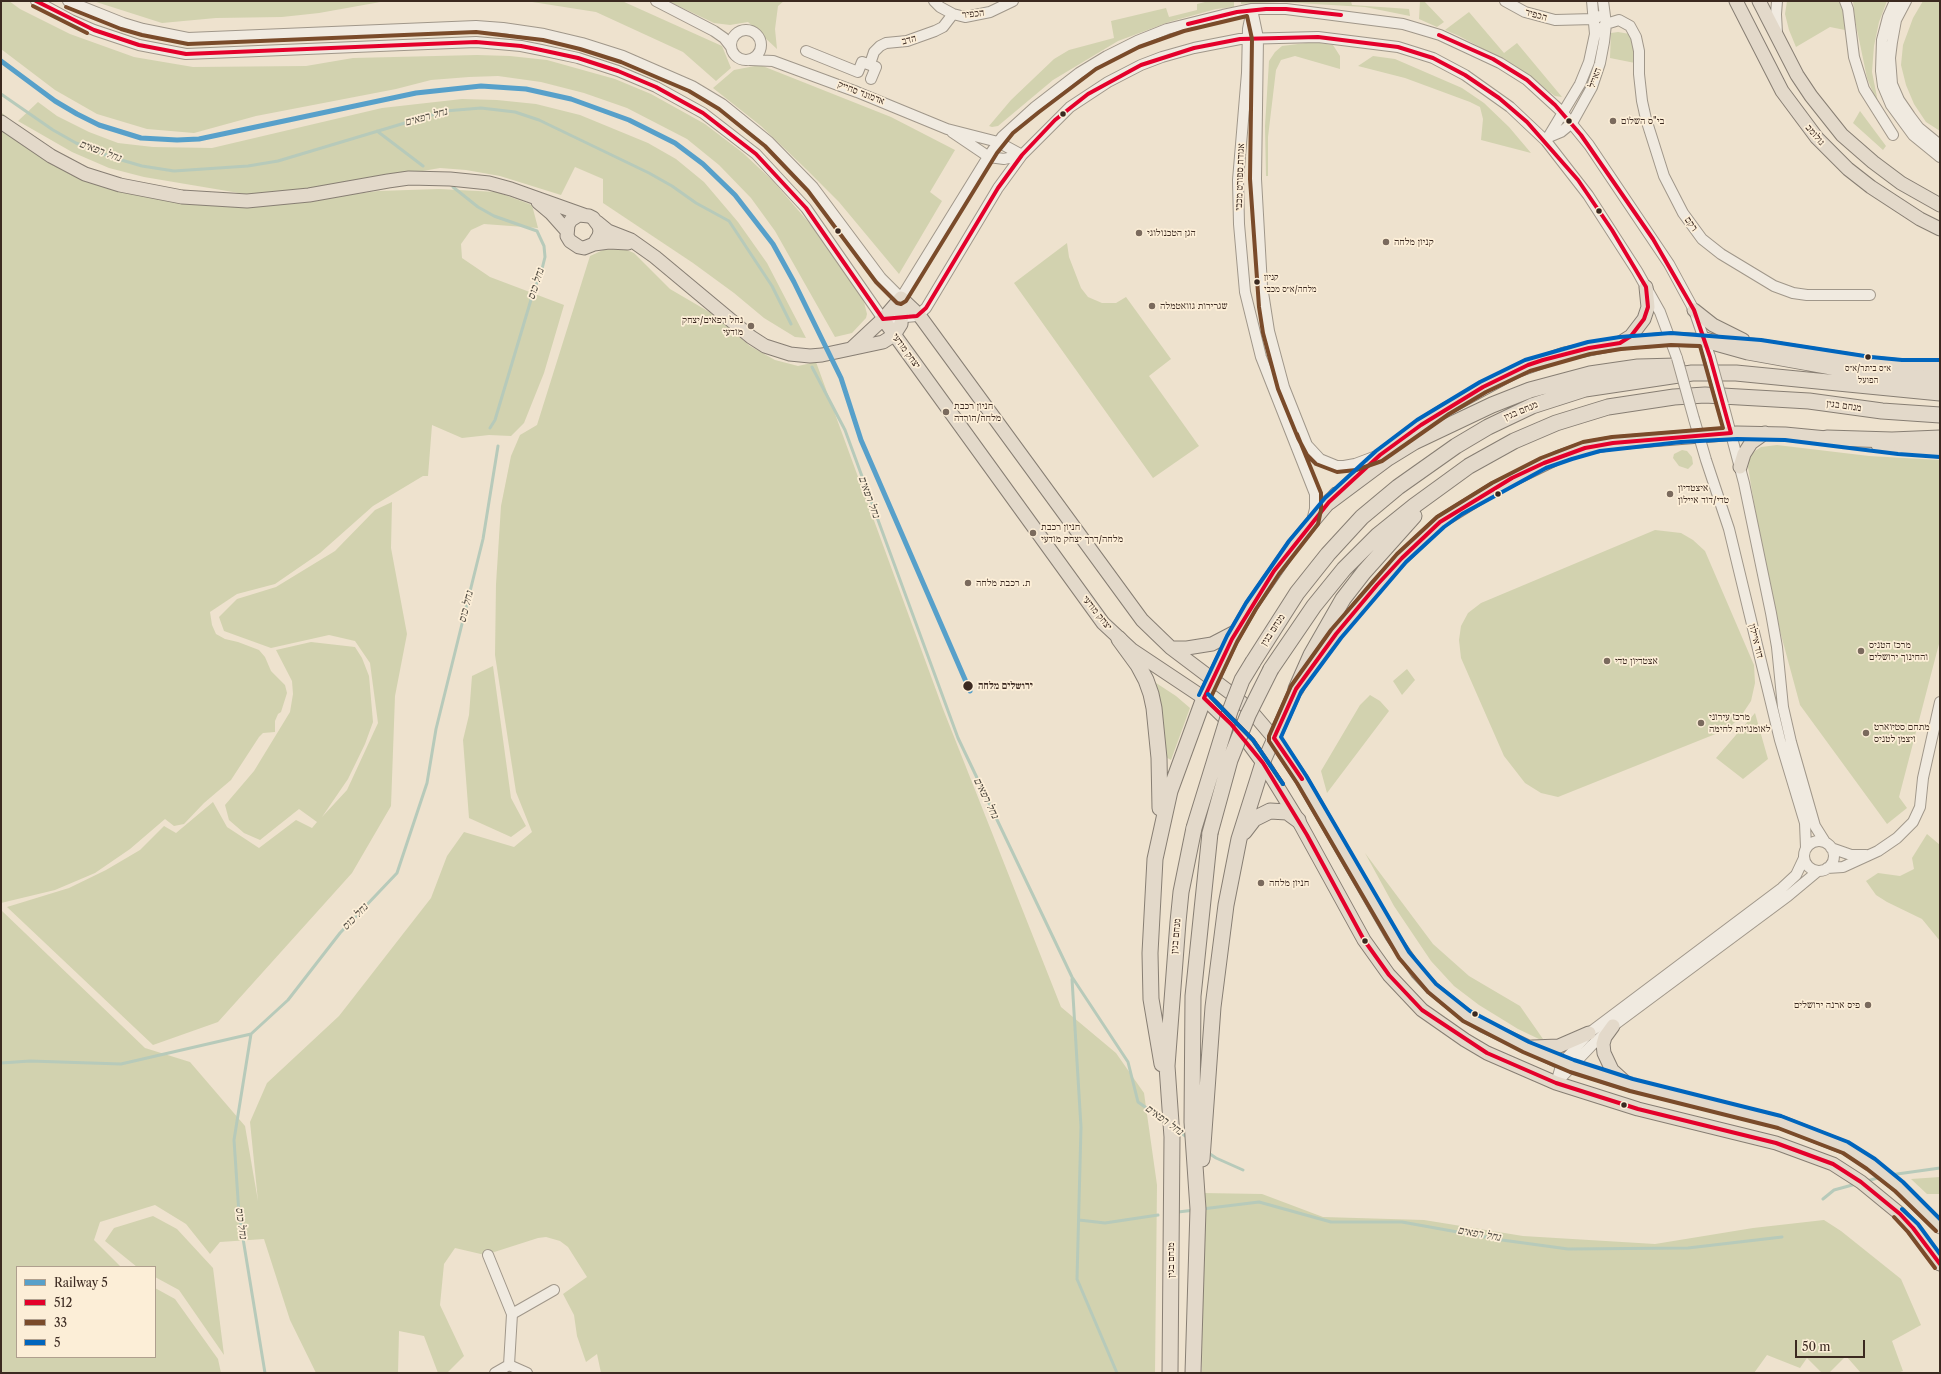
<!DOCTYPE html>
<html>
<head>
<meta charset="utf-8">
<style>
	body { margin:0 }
	#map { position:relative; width:1941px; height:1374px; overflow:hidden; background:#eee2ce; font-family:"Libre Caslon Text",serif }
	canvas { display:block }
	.frame { position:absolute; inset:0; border:2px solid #3b2920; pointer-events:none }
	.legend { position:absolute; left:16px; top:1266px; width:140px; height:92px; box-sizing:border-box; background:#fceed7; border:1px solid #af9f8e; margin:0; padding:5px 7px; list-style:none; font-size:12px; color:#3b2920 }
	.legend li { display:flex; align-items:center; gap:8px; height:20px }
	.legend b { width:20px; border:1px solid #af9f8e }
	.scale { position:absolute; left:1795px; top:1340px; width:70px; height:18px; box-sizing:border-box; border:2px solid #3b2920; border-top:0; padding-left:5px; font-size:12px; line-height:14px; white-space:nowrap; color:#3b2920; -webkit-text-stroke:3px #fceed7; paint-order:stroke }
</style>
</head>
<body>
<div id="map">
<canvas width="1941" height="1374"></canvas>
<div class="frame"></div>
<ul class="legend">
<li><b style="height:5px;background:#57a0ca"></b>Railway 5</li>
<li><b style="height:5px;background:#e4002b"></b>512</li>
<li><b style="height:5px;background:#7a4b2a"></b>33</li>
<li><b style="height:5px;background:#0065bd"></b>5</li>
</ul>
<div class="scale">50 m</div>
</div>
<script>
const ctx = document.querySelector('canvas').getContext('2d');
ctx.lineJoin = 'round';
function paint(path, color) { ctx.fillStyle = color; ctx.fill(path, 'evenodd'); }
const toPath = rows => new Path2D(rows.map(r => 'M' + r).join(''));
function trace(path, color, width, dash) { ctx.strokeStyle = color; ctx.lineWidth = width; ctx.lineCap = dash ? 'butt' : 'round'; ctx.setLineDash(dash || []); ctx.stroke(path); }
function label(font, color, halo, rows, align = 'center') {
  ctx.font = font + ' "Libre Caslon Text","Frank Ruhl Libre",serif'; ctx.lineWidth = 3.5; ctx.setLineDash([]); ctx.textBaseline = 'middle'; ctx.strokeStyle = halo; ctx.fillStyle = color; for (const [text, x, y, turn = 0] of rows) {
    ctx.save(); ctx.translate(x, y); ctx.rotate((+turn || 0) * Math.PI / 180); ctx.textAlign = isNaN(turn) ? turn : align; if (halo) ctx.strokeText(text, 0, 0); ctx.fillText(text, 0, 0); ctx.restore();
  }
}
paint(toPath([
	[1,1,9,1,20,9,70,34,134,57,193,67,306,66,353,58,477,55,510,56,547,60,615,79,651,94,705,124,743,153,773,181,829,246,864,302,867,314,866,318,852,333,835,337,775,231,751,198,719,165,687,139,627,108,584,93,541,82,498,76,469,77,431,80,396,89,256,116,194,133,147,129,97,114,55,90,1,49],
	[93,1,386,1,319,13,282,17,216,18,162,23],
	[526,1,622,1,722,46,731,68,716,81,683,52,596,12],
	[668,1,784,1,778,6,775,29,777,49,748,22,730,25,714,23],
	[1209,1,1234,1,1234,7,1216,9,1169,22,1118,41,1053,80,998,126,992,127,989,126,1011,100,1054,59,1069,50,1114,38,1111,21,1166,8,1169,17,1197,10,1197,4],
	[1241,1,1351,1,1352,5,1409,9,1410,16,1365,7,1280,2,1241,4],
	[1420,1,1424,1,1444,22,1437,27,1419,19],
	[1787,1,1840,1,1845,16,1845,30,1830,27,1796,47,1789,30,1785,14],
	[1853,1,1887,1,1879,22,1874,46,1872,72,1879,107,1867,78,1855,20],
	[1923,1,1940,1,1940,131,1926,122,1914,104,1906,85,1901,65,1903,45,1913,18],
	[1469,12,1504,53,1517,43,1562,97,1555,96,1508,62,1459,36,1445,30],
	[1618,32,1630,34,1635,43,1635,63,1610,58,1611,33],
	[1314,42,1333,45,1340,56,1340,69,1295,56,1281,60,1276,70,1268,137,1268,176,1266,176,1265,126,1269,61,1275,52,1282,46],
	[1373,56,1395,59,1462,88,1484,103,1509,127,1531,153,1481,140,1483,119,1480,107,1470,102,1405,78,1358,66],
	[760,65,891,117,955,150,930,192,942,201,899,274,839,202,806,169,761,126,713,88,734,70],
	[462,99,497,100,536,104,580,115,648,143,676,159,704,182,738,222,767,263,806,338,795,337,764,318,734,293,693,263,603,203,603,179,575,167,561,195,500,176,466,170,440,168,290,194,245,194,144,177,109,168,72,152,18,121,38,102,57,116,89,132,118,143,153,147,212,148,382,108],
	[1860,111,1886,146,1883,150,1853,123],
	[1,112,20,129,92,175,141,190,304,201,378,191,439,189,497,192,532,205,538,228,484,224,471,230,461,244,462,258,490,277,564,305,544,373,524,423,511,436,489,435,462,438,432,425,428,476,423,476,373,506,320,553,275,584,237,594,210,612,212,625,216,634,225,639,238,642,259,650,265,657,271,671,285,685,287,693,281,712,278,714,275,721,275,732,263,733,259,737,231,780,204,803,184,824,174,826,165,819,130,849,95,873,55,890,1,903],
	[1067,243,1069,257,1081,288,1088,297,1102,303,1116,303,1126,297,1171,359,1149,376,1199,446,1153,478,1014,283],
	[622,248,634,253,670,289,711,313,750,346,775,360,798,366,816,362,943,709,1061,1007,1116,1053,1144,1093,1157,1185,1155,1373,601,1373,597,1354,586,1362,577,1336,574,1315,563,1294,587,1277,568,1247,560,1241,546,1237,538,1238,485,1255,455,1248,444,1264,440,1305,464,1356,447,1373,438,1373,424,1336,399,1331,398,1373,316,1373,290,1320,264,1239,220,1242,210,1254,186,1224,155,1205,100,1222,94,1240,121,1267,17,1267,17,1357,155,1357,155,1288,175,1299,218,1359,221,1373,1,1373,1,910,145,1048,190,1062,245,1126,258,1201,250,1122,267,1083,339,1016,431,898,447,856,464,832,514,847,532,832,516,792,495,655,496,584,501,506,511,456,520,435,537,425,590,256,603,250],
	[1777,445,1869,456,1940,460,1940,640,1899,797,1907,808,1887,824,1800,705,1780,631,1758,527,1748,467,1750,456,1755,451,1761,447],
	[1682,450,1687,451,1692,457,1693,464,1688,469,1679,466,1673,458,1674,454],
	[392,502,391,548,407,634,395,696,391,806,352,873,218,1022,153,1045,7,907,69,888,106,870,140,850,164,826,176,833,213,802,227,827,259,848,296,820,312,828,317,822,299,809,260,840,244,833,229,820,225,805,254,771,290,712,293,694,292,681,276,650,311,642,355,647,362,658,369,676,373,722,365,744,348,779,322,817,347,790,378,723,370,663,355,641,329,635,271,648,224,631,219,617,237,599,276,587,335,551,375,510],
	[1655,530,1681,533,1693,540,1705,551,1754,665,1755,683,1751,701,1741,716,1728,729,1558,797,1541,793,1525,783,1504,756,1461,658,1459,640,1461,626,1468,613,1481,603],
	[493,666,511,798,526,826,511,837,469,818,463,740,469,715,472,676],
	[1407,669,1415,680,1402,695,1393,681],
	[1153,681,1176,696,1190,708,1171,760,1164,756,1164,729,1162,710],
	[1370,695,1380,701,1389,711,1327,793,1321,771,1360,705],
	[1755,713,1768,759,1743,779,1716,758],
	[1927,834,1940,845,1940,941,1922,919,1887,902,1876,895,1866,881,1878,873,1900,876,1914,869,1912,858],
	[1365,853,1433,944,1469,976,1520,1006,1543,1039,1539,1039,1518,1029,1479,1005,1454,986,1431,961,1394,906],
	[1940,1177,1940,1194,1927,1194,1911,1179],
	[1203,1193,1262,1194,1323,1217,1424,1220,1523,1236,1655,1244,1753,1228,1824,1220,1841,1231,1901,1279,1921,1325,1892,1341,1903,1371,1897,1373,1861,1373,1846,1356,1829,1373,1822,1373,1807,1358,1800,1368,1767,1355,1754,1373,1202,1373],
	[153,1216,177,1229,213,1268,224,1355,179,1290,155,1277,155,1267,137,1267,105,1241,114,1228]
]), '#d2d2af');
trace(toPath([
	[1,94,53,130,76,143,111,157,142,166,174,171,248,166,278,161,445,111,481,108,515,112,539,120,649,173,672,186,696,203,729,221,772,286,791,324],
	[377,131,423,166],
	[453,187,478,207,494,216,537,231,544,246,545,257,542,269,533,293,495,420,490,428],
	[812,367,845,430,958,738,1072,977,1128,1062,1138,1102,1165,1121],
	[1072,979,1081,1127,1077,1279,1117,1373],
	[1,1063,30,1061,121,1064,251,1034],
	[1176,1129,1188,1138],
	[1207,1152,1216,1158,1243,1170],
	[1890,1175,1940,1168],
	[1867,1181,1881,1177],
	[1823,1199,1834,1190,1856,1184],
	[1202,1209,1259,1202,1331,1222,1402,1222,1502,1240,1568,1249,1688,1248,1782,1237],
	[1178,1212,1195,1210],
	[1079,1220,1105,1223,1158,1215],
	[265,1373,239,1214,234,1140,251,1034,288,1000,340,933,397,873,427,783,436,729,483,539,498,446]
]), '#b7caba', 3);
const minor = toPath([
	[36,1,71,20,94,30,139,45,186,54,476,42,521,46,541,50,578,58,618,71,656,87,703,113,756,154,806,208,883,319,917,316,926,308,998,188,1022,155,1070,107,1108,82,1141,65,1162,57,1194,48,1240,39,1318,37,1398,47,1433,58,1465,75,1510,107,1546,141,1588,195,1637,271,1660,312,1677,358],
	[68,1,123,23,143,29,188,38,476,26,503,28,544,34,582,43,623,56,692,86,722,104,769,142,813,187,881,278,901,298,988,157,1002,137,1035,107,1079,73,1107,56,1137,41,1167,29,1223,15,1252,9,1286,9,1403,24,1440,35,1500,63,1527,80,1563,113,1589,145,1669,264,1694,310,1710,357],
	[656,1,714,31,724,38,731,47],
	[934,1,940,7,953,14,965,17,990,12,1013,1],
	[1505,1,1525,12,1555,20,1594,19,1600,16],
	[1845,1,1848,9,1854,57,1864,89,1893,135],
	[1895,1,1888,17,1882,40,1881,71,1883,86,1891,105,1913,135,1940,157],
	[1906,1,1896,20,1892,42,1890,58,1892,84,1899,100,1910,116,1919,128,1940,145],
	[1252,9,1248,29,1247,73,1238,180,1239,224,1245,292,1261,357,1315,494,1315,509,1312,521],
	[1252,9,1258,38,1256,179,1262,286,1269,331,1284,387,1307,445,1320,459,1337,466,1344,466,1355,464,1379,455],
	'731 45a15 15 0 1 1 30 0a15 15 0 1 1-30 0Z',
	[1777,33,1776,14,1777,1],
	[1595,34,1606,24,1619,20,1630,26,1636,37,1639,51,1639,74,1642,101,1646,119,1664,176,1683,213,1702,239,1721,254,1774,286,1793,293,1807,295,1870,295],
	[806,51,858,72,862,62,876,67,871,79],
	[750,60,773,61,857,92,947,129,998,142,1022,155],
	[870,64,874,52,880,46,886,43,907,41,935,31,943,27,953,14],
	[952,132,989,157,1004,159,1022,155],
	[1549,137,1561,132,1572,123,1592,87,1600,63,1604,42,1606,24,1603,1],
	[1547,139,1580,84,1589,62,1595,34,1592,1],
	[1723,404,1744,483,1771,613,1777,647,1783,707,1791,742,1815,826,1825,842],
	[1694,419,1706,460,1729,529,1780,740,1805,823,1806,848],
	'1804 856a15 15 0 1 1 30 0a15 15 0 1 1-30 0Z',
	[1831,848,1851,855,1866,855],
	[1827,868,1843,867,1878,851,1897,838,1913,822,1920,807,1923,778,1940,702],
	[1557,1082,1592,1045,1613,1026,1788,896,1818,871],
	[1556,1083,1562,1063,1589,1033,1782,888,1796,875,1804,858],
	[488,1255,512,1314,509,1365],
	[512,1314,554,1290],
	[495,1373,509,1365,527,1373]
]);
const major = toPath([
	[1736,1,1782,91,1817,138,1848,169,1871,187,1920,219,1940,229],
	[1759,1,1797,75,1811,96,1842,135,1873,162,1901,183,1940,205],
	[1,122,51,156,85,174,120,185,182,197,247,201,309,195,388,181,409,178,450,179,489,183,511,189,584,215],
	[538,202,551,213,567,231],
	[597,222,608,231,631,240,655,257,751,337,765,346,790,354,810,356,822,355,883,342,894,335,901,324,902,310,901,298],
	[594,244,599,236,600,231,599,226,593,218,589,216,579,215,571,220,568,225,567,236,570,241,579,247,584,248,594,244,609,242,628,243],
	[901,298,919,315,1142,620,1171,648,1232,694,1251,711,1274,738,1302,780,1392,936,1417,972,1432,988,1467,1016,1484,1026,1562,1063,1631,1085,1780,1122,1846,1148,1871,1164,1899,1187,1940,1227],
	[1694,310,1713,325,1743,340],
	[883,319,1103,623,1132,650,1204,698,1231,724,1249,744,1263,763,1298,820,1364,940,1389,975,1422,1010,1465,1040,1487,1053,1556,1083,1638,1109,1776,1143,1833,1164,1861,1182,1900,1214,1913,1228,1940,1264],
	[1620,343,1631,336,1644,319,1648,307,1646,287],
	[852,348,883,319,901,298],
	[1878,445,1940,451],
	[1373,461,1421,425,1446,409,1516,371,1564,354,1620,343,1671,339,1712,341,1760,346,1870,363,1902,366,1940,366],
	[1740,467,1744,454,1751,443,1765,433],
	[1171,648,1187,648,1212,644,1235,632],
	[1204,698,1232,639,1251,606,1294,544,1336,494],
	[1263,763,1296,689,1336,634,1377,585,1402,558,1440,522,1495,488,1559,457,1585,448,1613,443,1737,433,1785,434,1837,439],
	[1613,1026,1605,1037,1603,1044,1604,1053,1612,1070,1624,1081],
	[1532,1047,1559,1046,1589,1033]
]);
const highway = toPath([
	[1705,340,1748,352,1854,371,1916,378,1940,379],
	[1827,438,1892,440,1940,438],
	[1329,502,1388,458,1414,442,1492,405,1530,390,1590,374,1638,367,1677,366],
	[1119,639,1138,665,1146,680,1151,694,1154,708,1159,758,1160,808],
	[1253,662,1297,593,1328,554,1362,517,1398,487,1456,446,1488,427,1532,406,1585,389,1692,373,1736,373,1940,393],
	[1271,669,1314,606,1344,569,1378,535,1414,506,1469,466,1514,441,1556,423,1608,407,1674,397,1705,395,1809,401,1882,411,1940,415],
	[1296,689,1311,655,1343,599,1364,572,1414,516],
	[1244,832,1254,819,1270,811,1287,812,1298,820],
	[1162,1064,1151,999,1150,953,1155,859,1170,791,1204,698],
	[1202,1159,1213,1007,1226,905,1239,839,1263,763],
	[1170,1373,1172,1137,1167,1066,1178,922,1181,892,1194,828],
	[1193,1373,1198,1209,1192,1122,1193,996,1210,833]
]);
trace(minor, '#a0978a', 12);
trace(major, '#877e73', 15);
trace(highway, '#877e73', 17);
trace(minor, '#f0eae0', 10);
trace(major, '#e3d9ca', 13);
trace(highway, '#e3d9ca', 15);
const minorBridge = toPath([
	[1710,357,1723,404],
	[1677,358,1694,419]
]);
const highwayBridge = toPath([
	[1194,828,1230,711,1242,680,1253,662],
	[1210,833,1230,760,1248,715,1271,669]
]);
trace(minorBridge, '#a0978a', 12, []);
trace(highwayBridge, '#877e73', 17, []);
trace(minorBridge, '#f0eae0', 10);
trace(highwayBridge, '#e3d9ca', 15);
trace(toPath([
	[36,1,94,30,139,45,186,54,476,42,521,46,541,50,578,58,618,71,656,87,703,113,756,154,806,208,883,319,917,316,926,308,998,188,1022,155,1055,120,1088,94,1141,65,1194,48,1240,39,1318,37,1398,47,1433,58,1465,75,1499,98,1527,122,1578,180,1612,230,1646,287,1648,307,1644,319,1631,336,1620,343,1589,348,1543,360,1528,365,1483,387,1421,425,1380,455,1329,502,1274,571,1232,639,1204,698,1231,724,1263,763,1307,835,1364,940,1389,975,1422,1010,1487,1053,1556,1083,1638,1109,1776,1143,1833,1164,1861,1182,1900,1214,1913,1228,1940,1264],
	[1188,24,1237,12,1266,9,1286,9,1341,15],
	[1302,779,1274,738,1296,689,1336,634,1377,585,1402,558,1440,522,1512,478,1544,463,1585,448,1613,443,1731,433,1710,357,1694,310,1653,239,1581,135,1555,105,1527,80,1493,59,1439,35]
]), '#e4002b', 4);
trace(toPath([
	[33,6,87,33],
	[66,7,121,29,142,35,188,44,476,32,543,40,580,49,621,62,689,91,719,109,765,146,808,191,876,282,897,303,901,304,906,301,997,153,1013,133,1039,112,1096,69,1139,47,1184,31,1247,16,1252,39,1250,179,1259,307,1263,333,1278,389,1298,438,1307,455,1316,464,1337,472,1356,470,1382,461,1449,414,1486,392,1530,371,1590,354,1621,349,1671,345,1700,346,1723,428,1612,437,1583,442,1541,458,1492,483,1437,517,1397,554,1331,630,1291,686,1269,736,1269,741,1297,783,1399,958,1428,992,1463,1021,1523,1052,1570,1072,1630,1091,1778,1128,1843,1153,1867,1169,1895,1191,1936,1231],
	[1283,784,1253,740,1211,697,1237,642,1256,609,1279,574,1318,524,1321,510,1321,493,1297,434],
	[1894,1217,1908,1232,1935,1268]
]), '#7a4b2a', 4);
trace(toPath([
	[1940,457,1898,454,1785,440,1737,439,1681,442,1600,451,1572,459,1546,468,1462,514,1444,527,1406,562,1341,638,1301,692,1281,737,1307,777,1409,952,1436,984,1470,1011,1529,1042,1574,1060,1633,1079,1781,1116,1848,1142,1875,1159,1903,1182,1940,1219],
	[1208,694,1253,740,1283,784],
	[1199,695,1227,636,1246,603,1289,541,1325,498,1376,451,1417,420,1480,382,1525,360,1588,342,1620,337,1671,333,1761,340,1871,357,1902,360,1940,360],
	[1902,1209,1918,1224,1940,1254]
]), '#0065bd', 4);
trace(toPath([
	[1,61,55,101,77,114,99,125,141,138,177,140,199,139,416,93,481,86,526,89,571,99,629,120,675,143,703,164,735,195,773,244,794,282,841,378,861,440,970,691]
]), '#57a0ca', 5);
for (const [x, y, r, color] of [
	[1063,114,3.5,"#3b2920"],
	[1569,121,3.5,"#3b2920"],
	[1613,121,4,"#7a6a5d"],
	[1599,211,3.5,"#3b2920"],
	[838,231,3.5,"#3b2920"],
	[1139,233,4,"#7a6a5d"],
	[1386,242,4,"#7a6a5d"],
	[1257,282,3.5,"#3b2920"],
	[1152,306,4,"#7a6a5d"],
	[751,326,4,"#7a6a5d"],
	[1868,357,3.5,"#3b2920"],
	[946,412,4,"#7a6a5d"],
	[1498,494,3.5,"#3b2920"],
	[1670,494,4,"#7a6a5d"],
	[1033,533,4,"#7a6a5d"],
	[968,583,4,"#7a6a5d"],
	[1861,651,4,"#7a6a5d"],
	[1607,661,4,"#7a6a5d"],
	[968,686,5.5,"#3b2920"],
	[1701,723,4,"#7a6a5d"],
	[1866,733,4,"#7a6a5d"],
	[1261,883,4,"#7a6a5d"],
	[1365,941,3.5,"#3b2920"],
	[1868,1005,4,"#7a6a5d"],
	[1475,1014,3.5,"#3b2920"],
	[1624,1105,3.5,"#3b2920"]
]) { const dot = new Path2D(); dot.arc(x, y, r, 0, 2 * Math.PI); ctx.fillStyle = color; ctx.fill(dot); trace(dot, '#fceed7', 1.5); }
label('9px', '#3b2920', '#fceed7', [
	["קניון",1264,277],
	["מלחה/א״ס מכבי",1264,289],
	["א״ס ביתר/א״ס",1868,368,"center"],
	["הפועל",1868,380,"center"]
], 'left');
label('10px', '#3b2920', '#fceed7', [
	["הכפיר",973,14,-6],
	["הכפיר",1536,15,16],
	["הדב",909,40,-14],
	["האייל",1595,78,-70],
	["אדמונד סחייק",861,93,21],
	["גולומב",1815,135,50],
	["אגודת ספורט מכבי",1240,177,-88],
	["רקם",1691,224,55],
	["יצחק מודעי",906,351,54],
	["מנחם בגין",1844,406,8],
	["מנחם בגין",1521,411,-23],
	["יצחק מודעי",1097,613,51],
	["מנחם בגין",1273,630,-57],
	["דוד איילון",1756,641,76],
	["מנחם בגין",1176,936,-85],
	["מנחם בגין",1171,1260,-90]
]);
label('10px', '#3b2920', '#fceed7', [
	["בי\"ס השלום",1621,121],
	["הגן הטכנולוגי",1147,233],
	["קניון מלחה",1394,242],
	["שגרירות גוואטמלה",1160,306],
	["נחל רפאים/יצחק",743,320,"right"],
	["מודעי",743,332,"right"],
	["חניון רכבת",954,406],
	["מלחה/הורדה",954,418],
	["איצטדיון",1678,488],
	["טדי/דוד איילון",1678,500],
	["חניון רכבת",1041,527],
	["מלחה/דרך יצחק מודעי",1041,539],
	["ת. רכבת מלחה",976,583],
	["מרכז הטניס",1869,645],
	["והחינוך ירושלים",1869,657],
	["אצטדיון טדי",1615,661],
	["מרכז עירוני",1709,717],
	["לאומנויות לחימה",1709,729],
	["מתחם סטיוארט",1874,727],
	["ויצמן לטניס",1874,739],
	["חניון מלחה",1269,883],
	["פיס ארנה ירושלים",1860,1005,"right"]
], 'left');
label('bold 10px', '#3b2920', '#fceed7', [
	["ירושלים מלחה",978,686]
], 'left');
label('italic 11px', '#544e44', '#fceed7', [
	["נחל רפאים",426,117,-15],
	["נחל רפאים",100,151,20],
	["נחל כוס",536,284,-72],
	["נחל רפאים",869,497,70],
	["נחל כוס",466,607,-76],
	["נחל רפאים",986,798,64],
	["נחל כוס",355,917,-46],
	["נחל רפאים",1164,1120,36],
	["נחל כוס",241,1223,82],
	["נחל רפאים",1479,1234,10]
]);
</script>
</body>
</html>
